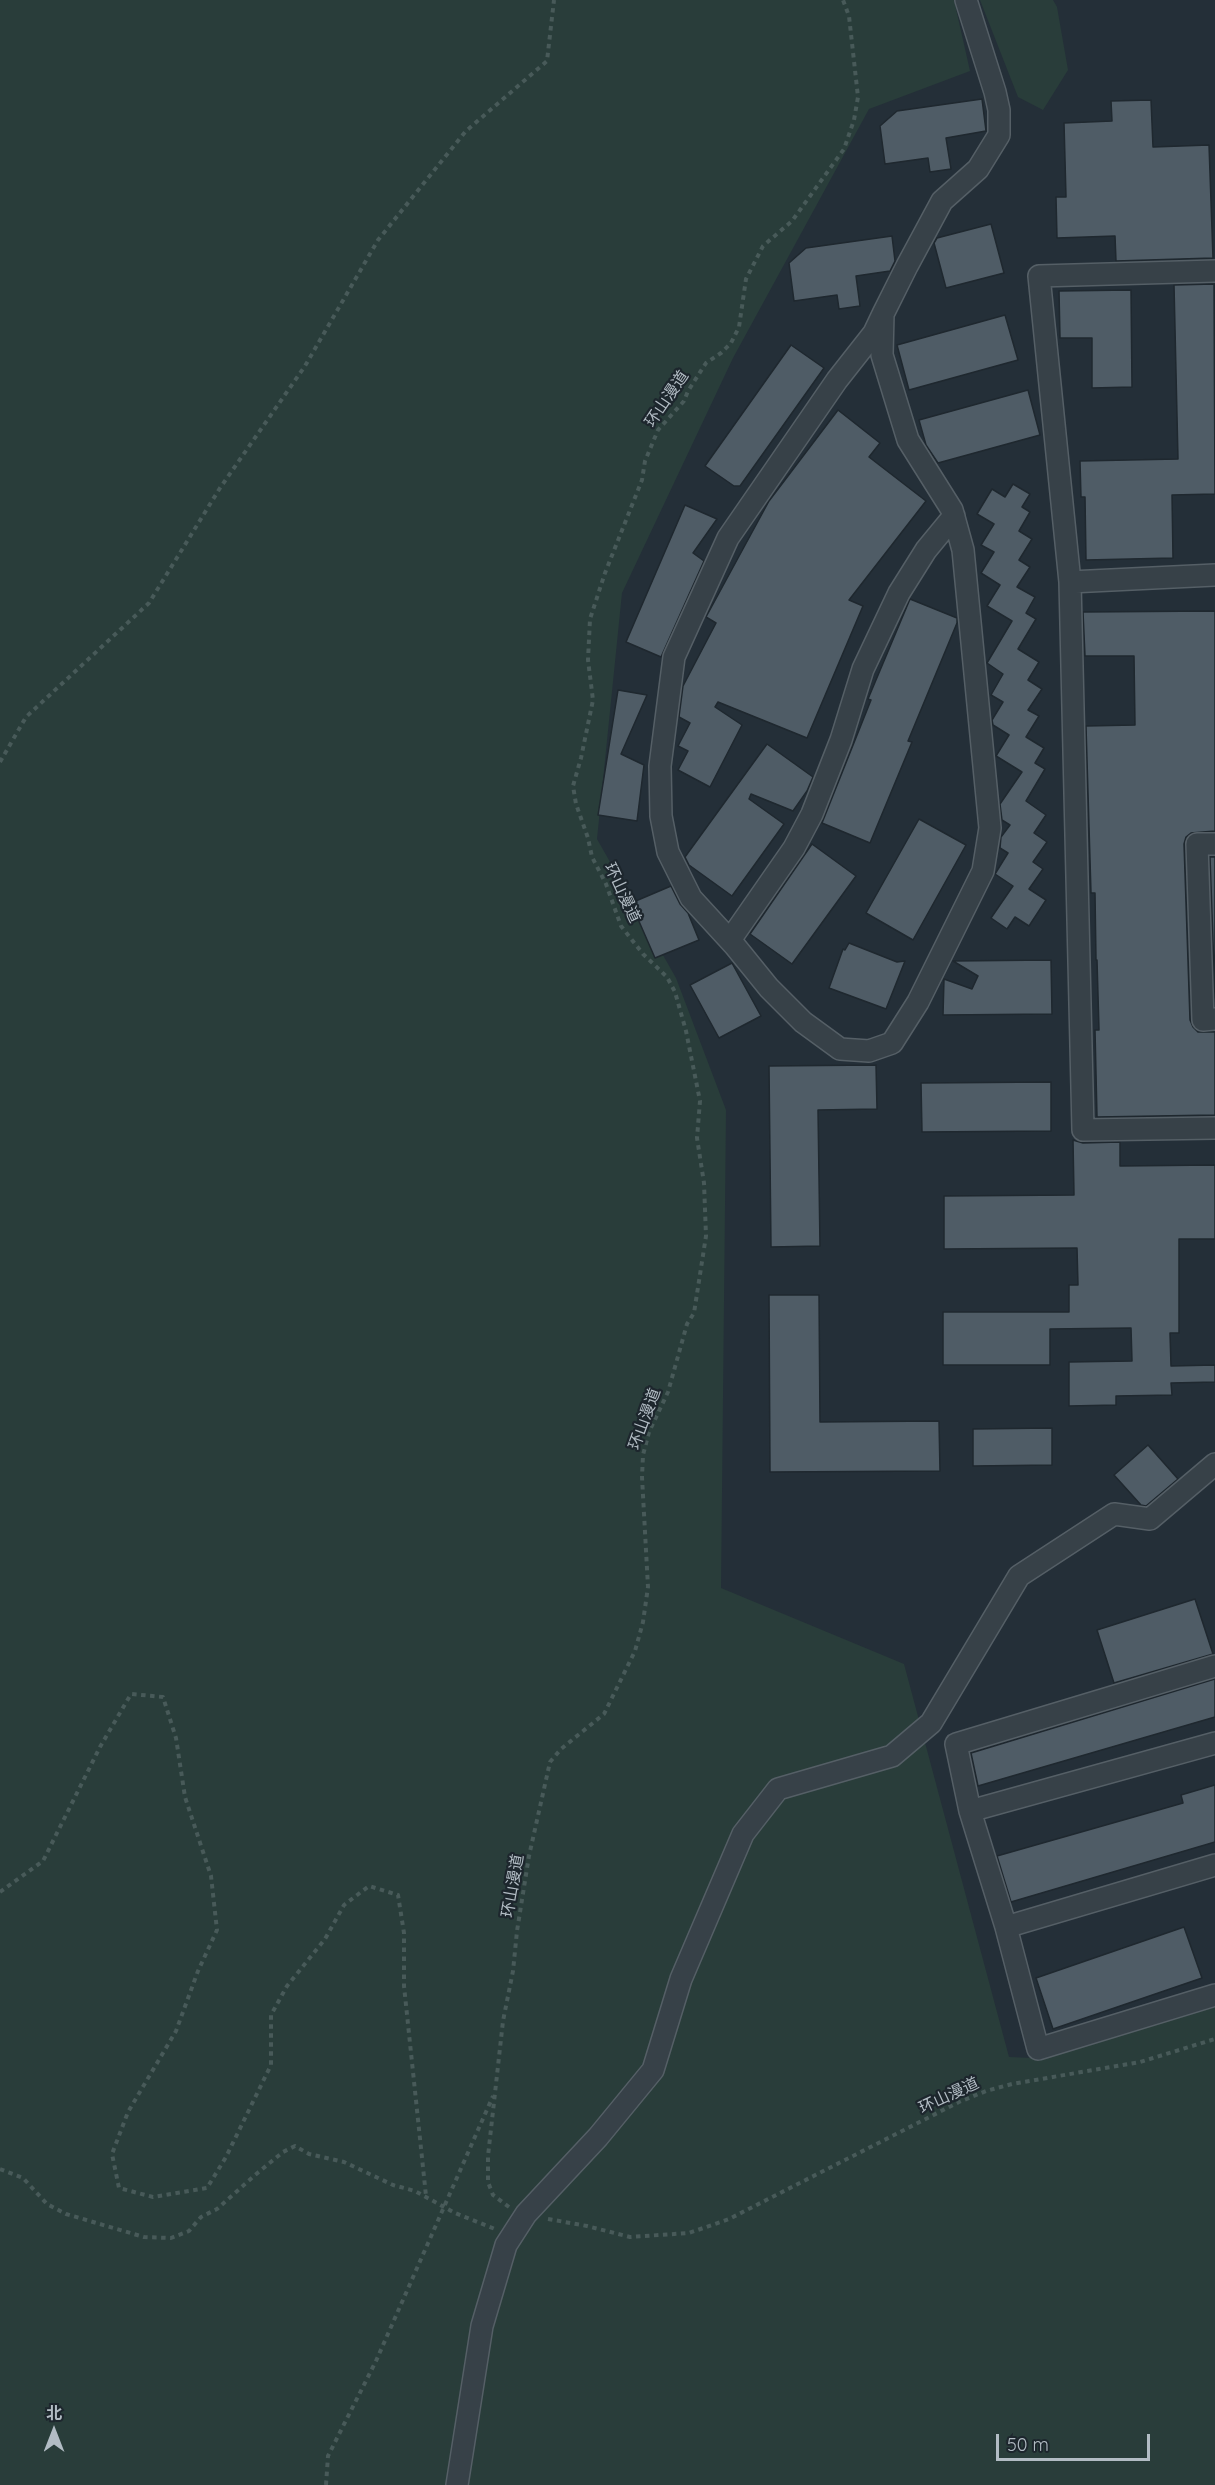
<!DOCTYPE html>
<html>
<head>
<meta charset="utf-8">
<style>
	body { margin:0 }
	#map { position:relative; width:1215px; height:2485px; overflow:hidden; background:#242f38; font-family:Quicksand,"Noto Sans SC",sans-serif }
	canvas { display:block }
	.north { position:absolute; left:24px; top:2401px; width:60px; height:60px; -webkit-text-stroke:4px #1d262d; paint-order:stroke; rotate:0deg; font-size:16px; font-weight:700; line-height:24px; text-align:center; color:#b2bcc4 }
	.north::after { content:''; display:block; margin:auto; width:21px; height:27px; background:#b2bcc4; clip-path:polygon(50% 0,100% 100%,50% 72%,0 100%) }
	.scale { position:absolute; left:996px; top:2434px; width:154px; height:27px; box-sizing:border-box; border:3px solid #b2bcc4; border-top:0; padding-left:8px; font-size:18px; line-height:21px; white-space:nowrap; color:#b2bcc4; -webkit-text-stroke:4px #1d262d; paint-order:stroke }
</style>
</head>
<body>
<div id="map">
<canvas width="1215" height="2485"></canvas>
<div class="north">北</div>
<div class="scale">50 m</div>
</div>
<script>
const ctx = document.querySelector('canvas').getContext('2d');
ctx.lineJoin = 'round';
function paint(path, color) { ctx.fillStyle = color; ctx.fill(path, 'evenodd'); }
const toPath = rows => new Path2D(rows.map(r => 'M' + r).join(''));
function trace(path, color, width, dash) { ctx.strokeStyle = color; ctx.lineWidth = width; ctx.lineCap = dash ? 'butt' : 'round'; ctx.setLineDash(dash || []); ctx.stroke(path); }
function label(font, color, halo, rows, align = 'center') {
  ctx.font = font + ' Quicksand,"Noto Sans SC",sans-serif'; ctx.lineWidth = 4.5; ctx.setLineDash([]); ctx.textBaseline = 'middle'; ctx.strokeStyle = halo; ctx.fillStyle = color; for (const [text, x, y, turn = 0] of rows) {
    ctx.save(); ctx.translate(x, y); ctx.rotate((+turn || 0) * Math.PI / 180); ctx.textAlign = isNaN(turn) ? turn : align; if (halo) ctx.strokeText(text, 0, 0); ctx.fillText(text, 0, 0); ctx.restore();
  }
}
paint(toPath([
	[0,0,954,0,970,71,869,109,733,358,622,593,597,839,676,978,726,1110,721,1588,904,1664,1009,2057,1032,2058,1215,2002,1215,2485,0,2485],
	[980,0,1053,0,1057,7,1068,70,1043,110,1018,97]
]), '#293d3a');
const building = toPath([
	[982,99,986,131,946,138,951,169,930,172,928,158,885,164,880,126,897,111,982,99],
	[1151,100,1153,147,1209,145,1213,258,1116,261,1115,236,1057,238,1056,197,1066,197,1064,123,1112,121,1111,101,1151,100],
	[991,224,1004,273,946,288,934,243,937,238,991,224],
	[892,236,895,261,890,271,856,276,860,306,839,309,837,295,794,301,789,263,806,248,892,236],
	[1214,284,1215,494,1172,495,1173,558,1086,560,1085,497,1081,497,1080,461,1178,459,1174,285,1214,284],
	[1131,290,1132,387,1092,388,1092,338,1060,338,1059,291,1131,290],
	[1005,315,1018,360,909,390,897,345,1005,315],
	[791,345,824,368,740,486,734,486,705,466,791,345],
	[1028,390,1040,435,938,463,926,445,919,420,1028,390],
	[838,410,880,443,869,457,926,501,849,600,863,606,807,738,718,702,715,707,742,725,710,787,678,770,688,751,678,746,690,723,679,717,683,686,716,623,706,617,769,501,838,410],
	[1013,484,1030,494,1022,507,1030,512,1019,531,1032,539,1019,560,1030,567,1017,587,1035,597,1026,613,1036,619,1018,649,1039,662,1028,680,1042,689,1028,710,1039,716,1026,737,1044,748,1035,763,1045,769,1026,801,1046,815,1034,833,1047,842,1033,862,1043,869,1029,889,1046,900,1029,926,1015,917,1007,929,991,918,1013,886,995,874,1008,853,1000,848,1001,837,1010,825,1002,820,1000,804,1022,772,996,756,1009,735,993,725,992,720,1003,702,991,695,1003,674,987,663,1012,621,987,606,1000,585,981,573,994,552,981,545,994,524,977,514,992,489,1005,497,1013,484],
	[685,505,717,519,693,553,704,561,661,657,626,642,685,505],
	[910,599,957,618,957,623,908,741,912,742,870,843,822,823,871,700,868,699,910,599],
	[1215,611,1215,831,1191,833,1186,837,1184,844,1190,1020,1193,1027,1198,1032,1215,1032,1215,1115,1097,1117,1095,1030,1099,1030,1097,960,1096,960,1095,893,1091,893,1086,726,1135,725,1134,656,1085,656,1083,612,1215,611],
	[618,690,647,695,621,754,644,765,637,821,598,815,618,690],
	[767,744,813,777,807,791,793,811,751,794,749,799,784,824,732,896,689,865,685,857,767,744],
	[919,819,966,845,913,940,866,913,919,819],
	[812,844,856,876,792,964,750,934,812,844],
	[1210,857,1215,857,1215,998,1210,857],
	[671,886,680,904,688,913,699,940,655,958,631,903,671,886],
	[849,943,897,962,905,961,886,1009,829,988,843,949,845,950,849,943],
	[1051,960,1052,1014,943,1015,944,979,972,989,978,976,953,961,1051,960],
	[732,963,761,1016,719,1038,690,985,732,963],
	[876,1065,877,1109,818,1110,820,1246,771,1247,769,1066,876,1065],
	[1051,1082,1051,1131,922,1132,921,1083,1051,1082],
	[1073,1140,1083,1143,1120,1142,1120,1166,1215,1165,1215,1239,1179,1239,1179,1333,1170,1333,1171,1366,1215,1365,1215,1382,1171,1383,1172,1395,1116,1396,1116,1405,1069,1406,1069,1362,1132,1361,1131,1328,1050,1329,1050,1365,943,1365,943,1312,1069,1312,1069,1285,1078,1285,1077,1248,944,1249,944,1196,1074,1195,1073,1140],
	[769,1295,819,1295,820,1422,939,1421,940,1471,770,1472,769,1295],
	[1052,1428,1052,1465,973,1466,973,1429,1052,1428],
	[1148,1445,1178,1479,1146,1506,1141,1505,1114,1475,1148,1445],
	[1195,1599,1213,1654,1114,1683,1097,1630,1195,1599],
	[1215,1679,1215,1717,978,1786,971,1753,1215,1679],
	[1215,1785,1215,1842,1011,1902,997,1856,1183,1803,1181,1795,1215,1785],
	[1184,1927,1202,1978,1053,2029,1036,1978,1184,1927]
]);
paint(building, '#4f5c66');
trace(building, '#1f282f', 1.5);
const minor = toPath([
	[1215,271,1039,276,1070,582,1083,1130,1215,1128],
	[883,314,882,355,908,440,952,510,963,550,990,828,983,871,918,1002,892,1043,869,1051,840,1049,803,1022,769,988,735,946,691,898,668,852,661,816,660,766,674,657,728,538,837,380,874,333,883,314,907,266,942,201,978,169,999,135,999,110,995,92,966,0],
	[1070,582,1215,575],
	[1215,844,1197,844,1203,1020,1215,1019],
	[730,940,794,848,812,814,841,740,863,669,899,593,926,550,954,516],
	[1215,1666,956,1744,970,1811,1006,1927,1038,2049,1215,1995],
	[970,1811,1215,1743],
	[1006,1927,1215,1865],
	[457,2485,482,2326,506,2245,526,2214,598,2137,653,2070,681,1979,743,1834,778,1789,892,1756,931,1723,1019,1576,1114,1514,1150,1519,1215,1464]
]);
trace(minor, '#555f66', 24);
trace(toPath([
	[0,762,26,717,149,603,220,488,305,366,378,240,466,131,547,61,554,0],
	[0,1892,43,1861,100,1747,131,1694,163,1697,176,1738,185,1797,211,1876,217,1930,198,1971,176,2031,128,2112,112,2154,119,2188,153,2197,207,2188,226,2157,271,2065,271,2015,287,1986,325,1939,344,1905,369,1886,398,1895,404,1933,404,1986,426,2196],
	[0,2169,23,2178,47,2204,66,2214,144,2237,171,2238,189,2231,201,2217,217,2209,255,2175,283,2152,295,2146,309,2154,344,2162,393,2185,415,2191,455,2213,495,2229],
	[509,2207,493,2195,488,2182,488,2156,503,2021,513,1971,517,1931,529,1856,550,1762,561,1749,604,1714,635,1651,643,1622,648,1587,642,1477,643,1455,649,1432,668,1392,687,1324,694,1313,706,1236,704,1183,697,1138,700,1101,686,1031,675,992,667,977,643,954,621,926,606,884,592,857,588,838,576,804,573,786,581,758,593,700,588,660,590,619,605,573,642,480,645,461,658,430,684,401,688,391,706,363,721,353,731,343,739,327,746,279,763,246,792,221,844,149,854,120,858,97,849,16,843,0],
	[548,2219,587,2226,630,2237,689,2233,729,2219,959,2102,986,2091,1012,2084,1140,2062,1215,2039],
	[326,2485,328,2456,376,2361,493,2096]
]), '#485a59', 4, [4.5, 4.5]);
trace(minor, '#374148', 21);
label('16px', '#b2bcc4', '#1d262d', [
	["环山漫道",667,399,-56],
	["环山漫道",622,893,65],
	["环山漫道",645,1419,-70],
	["环山漫道",513,1886,-80],
	["环山漫道",949,2096,-25]
]);
</script>
</body>
</html>
